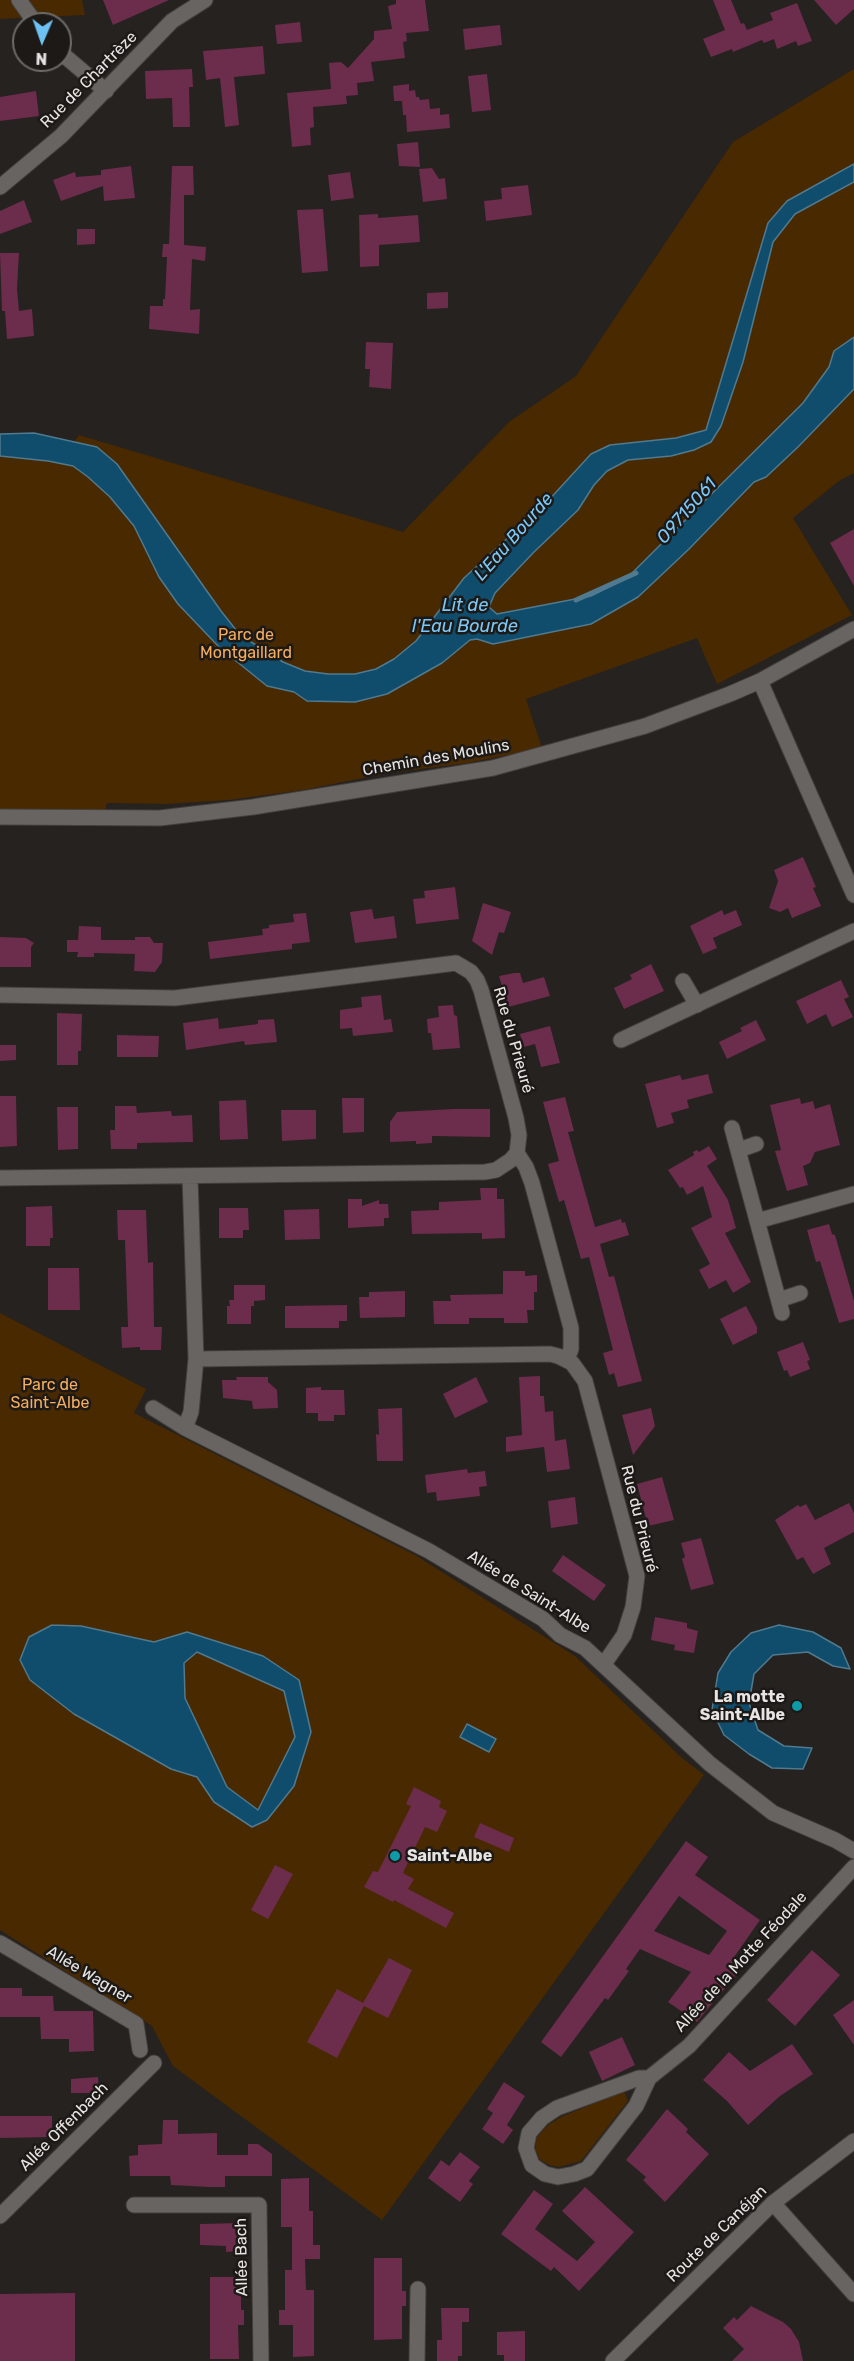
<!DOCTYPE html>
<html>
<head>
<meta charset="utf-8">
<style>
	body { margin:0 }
	#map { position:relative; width:854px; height:2361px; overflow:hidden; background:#25221f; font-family:Rubik,sans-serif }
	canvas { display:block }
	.north { position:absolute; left:12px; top:12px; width:60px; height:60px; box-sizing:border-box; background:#1c1916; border:2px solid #6d6b68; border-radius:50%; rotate:182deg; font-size:16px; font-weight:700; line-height:24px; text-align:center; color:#e7e5e3 }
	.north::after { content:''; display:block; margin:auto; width:21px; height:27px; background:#6dc2f3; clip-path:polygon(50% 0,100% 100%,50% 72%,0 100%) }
</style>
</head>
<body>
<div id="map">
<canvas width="854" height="2361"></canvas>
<div class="north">N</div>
</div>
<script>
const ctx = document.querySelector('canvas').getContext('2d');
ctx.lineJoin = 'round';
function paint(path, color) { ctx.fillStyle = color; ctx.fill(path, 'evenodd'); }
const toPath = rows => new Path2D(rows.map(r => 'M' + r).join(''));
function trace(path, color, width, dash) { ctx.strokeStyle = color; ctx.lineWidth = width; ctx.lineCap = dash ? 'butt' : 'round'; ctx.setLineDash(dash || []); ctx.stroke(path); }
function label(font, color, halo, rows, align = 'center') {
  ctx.font = font + ' Rubik,sans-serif'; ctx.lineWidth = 5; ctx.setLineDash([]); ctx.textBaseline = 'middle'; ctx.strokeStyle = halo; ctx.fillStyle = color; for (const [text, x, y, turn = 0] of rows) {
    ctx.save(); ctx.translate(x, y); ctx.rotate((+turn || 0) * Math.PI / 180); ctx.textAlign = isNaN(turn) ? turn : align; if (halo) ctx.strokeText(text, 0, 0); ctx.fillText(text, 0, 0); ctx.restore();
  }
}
paint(toPath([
	[0,0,82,0,85,15,0,19],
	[854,69,854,473,839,481,793,518,852,615,717,684,697,638,526,699,542,748,468,763,388,773,303,790,229,800,166,804,107,803,103,818,0,817,0,434,34,433,74,442,79,435,403,532,509,422,576,376,733,142],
	[0,1313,146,1389,134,1413,415,1555,575,1656,681,1757,704,1775,382,2220,173,2066,152,2026,0,1930],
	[81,1626,154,1642,263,1656,311,1732,252,1827,214,1801,197,1777,171,1769],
	[197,1652,284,1691,295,1737,258,1810,227,1787,185,1698,184,1663],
	[624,2091,628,2101,581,2161,559,2167,549,2165,539,2159,535,2147,537,2137,548,2125,561,2117]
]), '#492900');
const water = toPath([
	[854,164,854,182,795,214,773,242,743,362,721,426,711,442,694,450,671,456,628,460,607,471,594,485,578,510,534,552,495,593,489,607,497,614,591,596,627,578,803,403,829,367,834,351,854,337,854,389,798,447,766,477,754,482,689,549,638,597,591,624,493,644,477,639,470,640,442,663,387,694,355,702,307,701,294,692,267,686,220,648,178,604,159,577,134,526,110,497,88,477,73,466,48,461,0,456,0,434,34,433,97,447,117,464,221,611,240,635,283,662,305,671,328,674,355,674,376,669,394,659,416,641,464,578,547,502,591,454,610,445,676,438,706,430,768,223,787,201,854,164],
	[52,1625,81,1626,154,1642,187,1632,263,1656,299,1680,311,1732,294,1786,267,1820,252,1827,214,1802,197,1777,171,1769,74,1714,30,1680,20,1660,29,1637,52,1625],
	[197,1652,284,1691,295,1737,258,1810,227,1787,185,1698,184,1663,197,1652],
	[779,1625,813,1632,841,1648,850,1669,833,1666,808,1652,773,1655,754,1674,749,1703,758,1730,784,1746,812,1748,803,1769,772,1768,749,1754,724,1735,712,1710,718,1673,731,1652,751,1633,779,1625],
	[467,1724,496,1739,489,1752,460,1737,467,1724]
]);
paint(water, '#104c6b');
trace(water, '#507a8f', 1.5);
trace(toPath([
	[576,600,636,573]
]), '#507a8f', 5);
paint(toPath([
	[103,0,169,0,113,25],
	[396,0,425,0,429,31,406,33,407,41,403,42,405,58,371,62,374,81,357,83,358,95,346,96,347,104,313,107,314,127,310,128,311,145,292,147,287,93,331,89,329,63,341,62,348,68,374,39,374,31,392,29,388,6,396,4],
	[713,0,731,0,741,24,744,23,747,30,773,20,770,13,797,3,812,41,798,46,796,41,777,49,774,39,764,43,762,40,733,52,732,49,711,57,703,39,725,30],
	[814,0,854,0,854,9,836,25],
	[300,22,302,42,277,44,275,25],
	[500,25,502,45,465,50,463,29],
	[263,46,265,74,234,77,239,125,225,127,220,78,206,80,203,51],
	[192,69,193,87,189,87,190,127,173,127,172,98,146,99,145,71],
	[487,74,491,110,472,112,468,76],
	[409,84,409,91,415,90,416,97,419,97,420,100,429,99,430,109,440,108,440,115,449,114,450,128,407,132,406,115,403,115,402,101,394,101,393,86],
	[36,91,39,116,0,121,0,97],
	[418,142,420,167,399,166,397,144],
	[131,166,135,198,104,201,103,186,61,201,53,180,75,172,76,177,101,175,101,170],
	[172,166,193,166,194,195,184,195,184,245,206,247,205,261,192,259,190,310,200,309,199,334,149,329,150,306,163,306,163,299,165,299,167,257,162,257,163,244,169,244],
	[432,168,439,179,445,178,447,199,423,202,419,169],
	[350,172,354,198,331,201,328,175],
	[528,185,532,215,486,221,484,201,502,199,501,188],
	[24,200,32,222,0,234,0,211],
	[323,209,328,271,302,273,297,210],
	[378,214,378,218,418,215,420,242,379,245,379,266,360,267,359,215],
	[77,229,95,229,95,244,77,245],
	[0,253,19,253,17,289,19,311,32,309,34,336,7,339,5,311,2,311],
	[448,292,448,308,427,309,427,293],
	[366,342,393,343,391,389,369,387,370,369,365,369],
	[854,529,854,586,830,543],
	[803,857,816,887,813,888,821,906,792,918,788,908,780,912,769,908,778,881,774,870],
	[455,887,459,919,416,924,413,899,425,898,424,891],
	[483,903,511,912,504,933,499,932,492,955,472,941],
	[372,909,374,919,394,916,397,938,355,943,350,912],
	[722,910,724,915,736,910,742,925,713,938,717,948,703,954,690,926],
	[306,913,310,942,292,944,292,949,210,959,208,942,263,935,262,929,269,928,269,925,294,922,293,914],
	[79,926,101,927,101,940,135,940,135,937,150,937,154,943,163,943,162,962,155,972,134,971,135,954,94,953,94,957,77,957,78,952,67,952,67,940,78,940],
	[0,937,26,938,34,943,31,947,31,967,0,967],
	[651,964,664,991,624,1009,614,988,632,979,630,975],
	[514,973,520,973,523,983,544,977,550,996,508,1007,499,976],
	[841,980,849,997,844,999,853,1017,832,1027,826,1014,807,1024,796,1001],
	[381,995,384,1020,391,1019,393,1032,353,1036,352,1028,340,1029,340,1010,362,1007,361,997],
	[453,1005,454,1015,457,1016,460,1048,433,1050,431,1033,428,1033,427,1019,439,1017,438,1006],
	[57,1013,82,1014,81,1051,78,1051,78,1065,57,1065],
	[218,1018,219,1029,258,1024,258,1020,274,1019,277,1042,245,1045,244,1041,186,1050,183,1023],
	[756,1020,766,1040,727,1059,719,1042,742,1031,740,1028],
	[550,1026,560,1063,541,1067,535,1044,524,1047,520,1034],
	[117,1035,159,1036,158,1057,117,1057],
	[0,1045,16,1045,16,1060,0,1061],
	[708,1074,713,1093,687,1100,689,1108,671,1113,674,1123,657,1128,645,1084,680,1075,682,1080],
	[0,1096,16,1096,17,1146,0,1147],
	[565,1097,574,1131,568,1132,595,1227,621,1219,622,1223,625,1222,629,1235,600,1244,609,1277,614,1276,642,1381,618,1387,614,1373,609,1375,603,1353,613,1350,589,1257,581,1259,564,1200,559,1202,548,1164,559,1161,543,1102],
	[342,1098,364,1098,364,1132,343,1133],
	[800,1098,801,1104,813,1101,815,1109,830,1104,840,1145,815,1152,810,1163,803,1166,808,1185,787,1191,775,1151,781,1150,770,1105],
	[246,1100,248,1139,220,1140,219,1101],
	[115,1106,136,1106,137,1113,171,1111,172,1116,192,1115,193,1142,137,1143,137,1149,111,1149,110,1130,115,1130],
	[57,1107,78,1107,78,1149,58,1150],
	[454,1109,490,1109,490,1137,432,1136,432,1143,416,1144,416,1141,390,1142,390,1122,397,1112],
	[281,1110,316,1110,316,1139,282,1141],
	[709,1146,717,1159,707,1166,728,1200,736,1228,725,1233,751,1282,733,1293,726,1280,709,1289,699,1270,710,1264,691,1228,712,1217,703,1186,687,1195,683,1187,680,1188,668,1170,694,1155,693,1152,697,1150,699,1152],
	[480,1188,497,1188,497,1199,504,1199,505,1238,482,1239,482,1233,412,1234,411,1211,439,1210,439,1202,481,1200],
	[348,1199,362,1199,362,1206,379,1200,379,1204,388,1204,389,1218,384,1218,384,1226,348,1228],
	[52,1206,53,1238,50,1238,50,1246,26,1246,26,1207],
	[219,1208,248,1208,249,1230,243,1230,243,1238,219,1238],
	[319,1209,320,1239,285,1240,284,1210],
	[117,1210,146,1210,148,1263,153,1262,154,1327,162,1327,161,1350,140,1350,140,1347,122,1348,121,1327,128,1327,125,1240,118,1240],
	[829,1224,832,1234,835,1235,854,1301,854,1319,839,1323,820,1261,816,1262,807,1230],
	[48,1268,79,1268,80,1310,48,1310],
	[503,1271,525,1271,525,1276,537,1275,537,1292,534,1292,534,1310,527,1310,528,1323,504,1323,504,1318,469,1318,469,1324,434,1324,433,1301,451,1301,450,1295,503,1294],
	[234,1285,265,1285,265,1300,254,1301,254,1306,251,1306,251,1324,227,1324,227,1306,230,1306,229,1300,234,1300],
	[405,1291,405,1317,360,1318,359,1297,369,1297,369,1292],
	[347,1305,347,1321,339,1321,339,1328,285,1328,285,1306],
	[746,1306,757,1327,757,1333,733,1345,720,1319],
	[803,1342,810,1360,807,1361,810,1369,790,1377,787,1370,784,1371,777,1352],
	[540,1376,540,1396,544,1396,545,1412,553,1411,555,1441,566,1439,570,1469,547,1472,544,1447,506,1452,506,1437,522,1435,519,1377],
	[236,1377,268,1377,268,1382,277,1390,278,1408,253,1409,252,1401,223,1398,222,1380,237,1380],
	[476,1377,488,1402,455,1418,443,1394],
	[321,1387,321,1390,344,1390,345,1415,334,1415,334,1421,318,1421,318,1413,306,1413,306,1388],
	[402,1408,403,1461,377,1461,376,1434,379,1435,378,1409],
	[651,1408,655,1426,633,1455,622,1415],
	[467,1469,468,1473,485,1471,487,1486,479,1487,480,1496,437,1501,436,1492,427,1493,425,1475],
	[662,1477,674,1520,648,1526,637,1484],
	[575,1497,578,1524,551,1528,548,1501],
	[849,1503,854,1513,854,1532,824,1548,831,1564,813,1574,803,1557,797,1560,775,1520,798,1505,800,1507,806,1504,815,1520],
	[701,1538,714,1584,691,1590,682,1559,685,1557,681,1543],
	[563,1555,606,1585,594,1601,552,1571],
	[655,1617,687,1623,687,1628,698,1631,694,1653,674,1650,675,1645,651,1640],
	[414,1787,441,1801,439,1807,447,1811,437,1832,425,1827,403,1873,414,1879,408,1889,454,1913,446,1928,394,1900,393,1902,364,1887,373,1871,378,1872,411,1806,406,1804],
	[480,1823,514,1838,509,1852,474,1837],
	[686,1841,708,1857,695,1875,760,1920,732,1960,737,1963,731,1971,736,1975,697,2022,668,2002,691,1972,640,1949,626,1969,629,1971,608,2000,605,1998,561,2057,541,2042],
	[679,1896,727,1931,709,1955,654,1931],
	[275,1865,293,1874,268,1919,251,1910],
	[812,1950,840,1975,795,2026,767,2000],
	[389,1958,412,1970,388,2018,364,2006,337,2058,307,2042,337,1989,363,2003],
	[0,1988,22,1988,22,1996,53,1996,54,2011,93,2011,94,2051,69,2052,69,2039,41,2039,40,2017,0,2017],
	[854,2000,854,2045,833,2015],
	[622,2037,635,2065,602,2081,589,2052],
	[792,2044,813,2074,780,2096,748,2125,727,2101,703,2080,729,2052,750,2071],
	[98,2077,99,2093,71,2093,71,2079],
	[504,2082,525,2096,507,2125,513,2130,503,2144,482,2129,493,2113,487,2109],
	[667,2109,688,2129,686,2132,709,2154,665,2202,643,2180,646,2177,626,2160],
	[0,2116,52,2116,52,2137,0,2138],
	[163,2120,178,2120,178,2134,217,2133,217,2155,248,2155,248,2144,258,2144,272,2154,272,2176,225,2176,225,2187,209,2187,171,2185,170,2176,130,2176,129,2156,138,2155,138,2145,162,2144],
	[460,2152,480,2167,469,2181,473,2184,460,2202,428,2178,441,2160,449,2166],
	[309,2178,309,2211,313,2211,313,2245,320,2245,320,2259,305,2259,306,2290,314,2290,314,2356,293,2357,293,2325,279,2325,279,2310,285,2310,285,2270,292,2270,292,2227,281,2227,281,2179],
	[585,2187,634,2232,579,2291,554,2267,551,2271,501,2234,534,2190,553,2204,535,2229,577,2261,595,2242,562,2211],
	[240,2223,241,2251,226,2252,226,2246,200,2245,200,2224],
	[374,2258,402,2258,402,2291,406,2291,406,2306,402,2306,402,2339,374,2340],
	[210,2277,238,2277,238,2295,241,2295,241,2310,244,2310,244,2325,238,2325,239,2359,210,2359],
	[75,2293,75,2361,0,2361,0,2294],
	[751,2306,783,2322,791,2329,799,2342,803,2361,732,2361,744,2349,723,2328,734,2317,737,2320],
	[441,2308,469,2308,469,2322,462,2322,462,2356,458,2356,458,2361,437,2361,437,2340,442,2340],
	[525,2331,525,2361,504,2361,504,2355,497,2355,497,2332]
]), '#6c2c4b');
const minor = toPath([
	[19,0,36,24],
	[60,52,106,91],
	[0,187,61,136,172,21,205,0],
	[760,681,854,895],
	[0,817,160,818,253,807,493,768,645,726,730,694,760,681,854,629],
	[683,981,697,1005],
	[0,995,175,998,456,963,471,972,477,980,481,990,516,1118,519,1135,517,1153,511,1160,496,1170,485,1172,0,1178],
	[621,1040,854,931],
	[732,1128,782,1313],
	[739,1150,756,1144],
	[517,1153,526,1167,532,1183,571,1328,571,1349,567,1360],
	[757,1221,854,1194],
	[779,1300,800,1293],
	[196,1359,550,1354,558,1356,572,1363,585,1381,637,1576,633,1607,624,1635,604,1664],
	[153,1408,185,1428,429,1551,543,1619,560,1635,585,1648,710,1764,773,1813,835,1840,854,1851],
	[185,1428,191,1412,196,1359,190,1177],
	[0,1943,136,2024,140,2050],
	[649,2078,639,2078,557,2108,542,2118,529,2133,526,2148,532,2165,545,2174,558,2177,574,2174,587,2169,636,2106,649,2078,689,2046,854,1867],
	[773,2203,854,2294],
	[134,2205,259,2205,261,2361],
	[0,2216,154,2063],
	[417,2361,418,2289]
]);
const tertiary = toPath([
	[613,2361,773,2203,854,2141]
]);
trace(minor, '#423f3d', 17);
trace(tertiary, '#423f3d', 17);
trace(minor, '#686461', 15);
trace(tertiary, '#686461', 15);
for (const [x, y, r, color] of [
	[797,1706,6,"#0f9aa8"],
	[395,1856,6,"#0f9aa8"]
]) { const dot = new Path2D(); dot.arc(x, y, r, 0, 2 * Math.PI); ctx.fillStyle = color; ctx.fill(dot); trace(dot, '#1c1916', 2); }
label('16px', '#e7e5e3', '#1c1916', [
	["Rue de Chartrèze",89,80,-45],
	["Chemin des Moulins",436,758,-10],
	["Rue du Prieuré",513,1040,74],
	["Rue du Prieuré",639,1519,76],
	["Allée de Saint-Albe",529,1592,32],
	["Allée de la Motte Féodale",741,1962,-47],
	["Allée Wagner",89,1975,31],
	["Allée Offenbach",64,2127,-45],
	["Route de Canéjan",717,2234,-44],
	["Allée Bach",242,2257,-91]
]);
label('16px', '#f6ae5e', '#1c1916', [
	["Parc de",246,635],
	["Montgaillard",246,653],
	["Parc de",50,1385],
	["Saint-Albe",50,1403]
]);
label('bold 16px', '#e7e5e3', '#1c1916', [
	["La motte",785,1697],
	["Saint-Albe",785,1715],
	["Saint-Albe",407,1856,"left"]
], 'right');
label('italic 18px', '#7bc8f8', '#1c1916', [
	["O9715061",687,511,-49],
	["L'Eau Bourde",514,537,-49],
	["Lit de",465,606],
	["l'Eau Bourde",465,627]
]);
</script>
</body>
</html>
